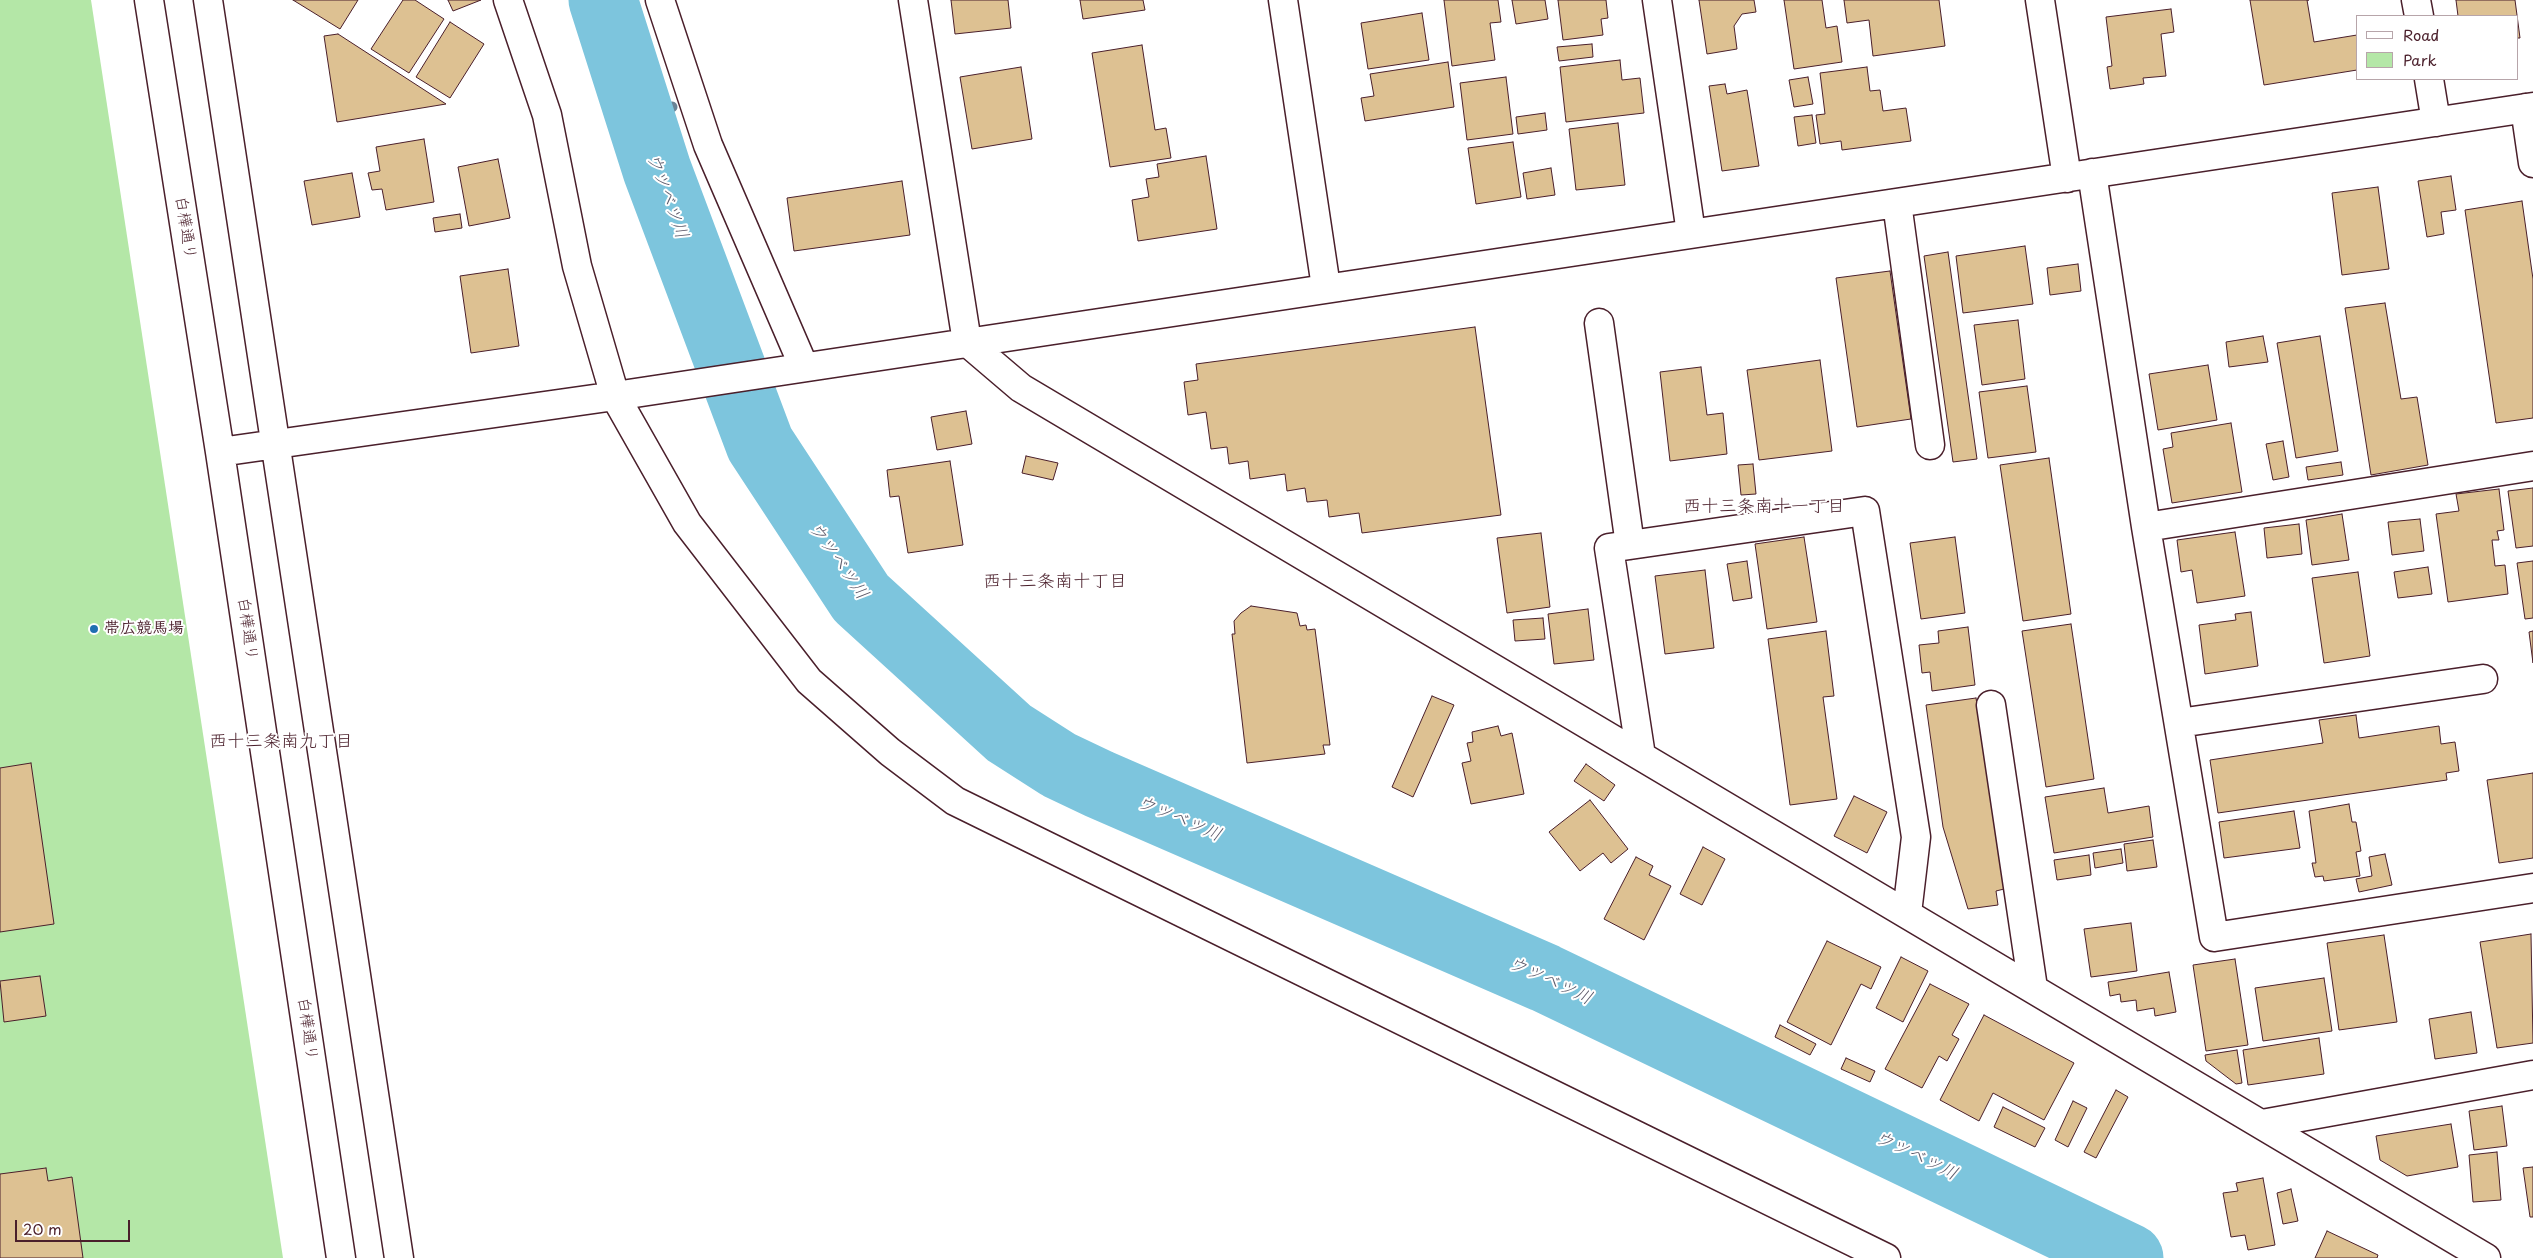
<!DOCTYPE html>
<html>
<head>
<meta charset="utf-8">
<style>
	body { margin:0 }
	#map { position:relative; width:2533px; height:1258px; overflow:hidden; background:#fff; font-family:"Playpen Sans",sans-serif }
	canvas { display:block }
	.legend { position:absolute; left:2356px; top:15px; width:162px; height:65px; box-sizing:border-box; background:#fff; border:1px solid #b7a5aa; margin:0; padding:6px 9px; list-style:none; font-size:15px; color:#4a1f2b }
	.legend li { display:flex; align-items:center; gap:10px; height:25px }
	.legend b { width:25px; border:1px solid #b7a5aa }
	.scale { position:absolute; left:15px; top:1220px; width:115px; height:22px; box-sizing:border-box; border:2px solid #4a1f2b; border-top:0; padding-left:6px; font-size:15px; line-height:18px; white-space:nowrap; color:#4a1f2b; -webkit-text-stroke:4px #fff; paint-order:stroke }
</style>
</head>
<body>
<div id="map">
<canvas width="2533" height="1258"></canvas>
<ul class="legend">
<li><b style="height:6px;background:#fff"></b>Road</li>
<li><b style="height:14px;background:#b4e7a7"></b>Park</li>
</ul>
<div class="scale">20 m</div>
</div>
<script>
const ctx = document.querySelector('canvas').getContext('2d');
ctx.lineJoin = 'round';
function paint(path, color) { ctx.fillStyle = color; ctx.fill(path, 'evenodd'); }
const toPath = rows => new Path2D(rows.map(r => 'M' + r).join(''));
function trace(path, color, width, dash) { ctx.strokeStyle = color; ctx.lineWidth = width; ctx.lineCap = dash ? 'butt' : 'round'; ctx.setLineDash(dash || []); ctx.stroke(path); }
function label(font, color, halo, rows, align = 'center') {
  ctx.font = font + ' "Playpen Sans","Klee One",sans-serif'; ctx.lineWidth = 4; ctx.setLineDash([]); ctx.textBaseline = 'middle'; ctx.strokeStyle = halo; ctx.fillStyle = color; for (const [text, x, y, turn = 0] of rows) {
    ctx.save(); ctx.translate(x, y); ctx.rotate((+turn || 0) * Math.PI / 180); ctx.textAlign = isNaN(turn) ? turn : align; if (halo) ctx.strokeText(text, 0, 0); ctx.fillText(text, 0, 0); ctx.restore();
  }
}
paint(toPath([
	[0,0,91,0,283,1258,0,1258]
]), '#b4e7a7');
trace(toPath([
	[639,115,672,107]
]), '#698396', 11);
trace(toPath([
	[603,0,657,170,760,444,861,598,1009,733,1059,765,1099,784,1545,978,2129,1258]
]), '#7dc5dd', 69);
const building = toPath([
	[293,0,358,0,340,29,293,0],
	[403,0,415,0,444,19,409,73,371,49,403,0],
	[448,0,481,0,453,11,448,0],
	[951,0,1008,0,1011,28,955,34,951,0],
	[1080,0,1143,0,1145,10,1083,19,1080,0],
	[1444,0,1498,0,1501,22,1490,23,1495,60,1452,66,1444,0],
	[1512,0,1545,0,1548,19,1516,24,1512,0],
	[1558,0,1606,0,1608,18,1601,19,1603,35,1563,40,1558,0],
	[1699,0,1754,0,1756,12,1742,14,1734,26,1737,49,1707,54,1699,0],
	[1784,0,1822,0,1826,28,1837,26,1842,62,1794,69,1784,0],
	[1844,0,1939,0,1945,46,1873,56,1869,20,1847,23,1844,0],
	[2250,0,2309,0,2307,0,2314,42,2357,35,2357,70,2264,85,2250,0],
	[2456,0,2515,0,2520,38,2517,38,2517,16,2458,16,2456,0],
	[2171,9,2174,32,2161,34,2166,76,2143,78,2144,84,2110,89,2107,67,2112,66,2106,17,2171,9],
	[1422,13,1429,60,1368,69,1361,23,1422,13],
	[450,22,484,44,450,98,416,77,450,22],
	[338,34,446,104,337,122,324,36,338,34],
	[1592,44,1593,57,1559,61,1557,47,1592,44],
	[1142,45,1155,130,1166,128,1171,158,1110,167,1092,53,1142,45],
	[1620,60,1622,80,1640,78,1644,113,1566,122,1560,67,1620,60],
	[1448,62,1454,107,1365,121,1361,98,1374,96,1370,74,1448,62],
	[1021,67,1032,139,972,149,960,77,1021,67],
	[1867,67,1870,91,1880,90,1883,111,1906,108,1911,141,1842,150,1841,141,1820,144,1816,115,1825,114,1820,73,1867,67],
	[1506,77,1513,134,1467,140,1460,83,1506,77],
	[1808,77,1813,104,1794,107,1789,80,1808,77],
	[1725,84,1727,94,1747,90,1759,166,1722,171,1709,86,1725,84],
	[1545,113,1547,130,1518,134,1516,117,1545,113],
	[1812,115,1816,143,1798,146,1794,117,1812,115],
	[1618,123,1625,185,1576,190,1569,129,1618,123],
	[424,139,434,202,386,210,382,189,372,190,368,173,380,171,376,147,424,139],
	[1513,142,1521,197,1476,204,1468,148,1513,142],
	[1206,156,1217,229,1138,241,1132,200,1149,197,1146,179,1159,177,1157,164,1206,156],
	[498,159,510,218,469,226,458,167,498,159],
	[1551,168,1555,195,1527,199,1523,173,1551,168],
	[352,173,360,217,312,225,304,181,352,173],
	[2451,176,2456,210,2441,212,2444,234,2427,237,2418,181,2451,176],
	[902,181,910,235,794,251,787,198,902,181],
	[2378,187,2389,269,2342,275,2332,193,2378,187],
	[2522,201,2533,279,2533,418,2496,423,2465,210,2522,201],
	[460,214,462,228,435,232,433,218,460,214],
	[2025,246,2033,304,1963,313,1956,256,2025,246],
	[1948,252,1977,459,1953,462,1924,256,1948,252],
	[2078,264,2081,291,2050,295,2047,268,2078,264],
	[508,269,519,346,471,353,460,276,508,269],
	[1890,271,1911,419,1857,427,1836,278,1890,271],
	[2385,303,2401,399,2417,397,2428,465,2371,475,2345,308,2385,303],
	[2018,320,2025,379,1982,385,1974,325,2018,320],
	[1475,327,1501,515,1362,533,1359,513,1329,517,1327,500,1307,502,1305,488,1287,491,1285,474,1250,479,1248,461,1229,464,1227,447,1211,449,1206,412,1188,415,1184,382,1198,380,1196,364,1475,327],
	[2263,336,2268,362,2229,367,2226,342,2263,336],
	[2320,336,2338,451,2296,458,2277,343,2320,336],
	[1820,360,1832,451,1759,460,1747,370,1820,360],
	[2208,365,2217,420,2158,430,2149,374,2208,365],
	[1701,367,1707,415,1723,413,1727,454,1670,461,1660,372,1701,367],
	[2027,386,2036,452,1988,458,1979,392,2027,386],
	[966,411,972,444,937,450,931,417,966,411],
	[2231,423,2242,492,2172,503,2163,449,2173,447,2171,433,2231,423],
	[2283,441,2289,477,2273,480,2266,444,2283,441],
	[1026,456,1058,463,1053,480,1022,473,1026,456],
	[2049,458,2071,614,2023,621,2000,465,2049,458],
	[950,461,963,545,908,553,899,496,890,497,887,470,950,461],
	[2341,462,2343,475,2308,480,2306,467,2341,462],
	[1753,464,1756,494,1741,495,1738,465,1753,464],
	[2533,488,2533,546,2516,548,2508,491,2533,488],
	[2499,489,2504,530,2497,531,2499,540,2492,540,2495,566,2505,565,2508,594,2448,602,2436,514,2459,511,2456,494,2499,489],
	[2342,514,2349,560,2312,565,2306,520,2342,514],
	[2420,519,2424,551,2392,555,2388,522,2420,519],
	[2299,524,2302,554,2267,558,2264,528,2299,524],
	[2235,532,2245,596,2197,603,2192,570,2181,572,2177,540,2235,532],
	[1541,533,1550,607,1507,613,1497,538,1541,533],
	[1804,537,1817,622,1767,629,1755,544,1804,537],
	[1955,537,1965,613,1921,619,1910,543,1955,537],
	[1747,561,1752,598,1733,601,1727,564,1747,561],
	[2533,561,2533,618,2525,619,2517,563,2533,561],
	[2428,567,2432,594,2398,598,2394,572,2428,567],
	[1705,570,1714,648,1665,654,1655,576,1705,570],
	[2358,572,2370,656,2324,663,2312,578,2358,572],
	[1251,606,1297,613,1300,626,1306,625,1307,630,1315,629,1330,745,1323,745,1325,754,1247,763,1232,634,1235,634,1234,621,1241,613,1251,606],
	[1588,609,1594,660,1554,664,1548,614,1588,609],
	[2251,612,2258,666,2205,674,2199,625,2236,620,2235,614,2251,612],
	[1543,618,1545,639,1515,641,1513,620,1543,618],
	[2071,624,2094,779,2046,787,2022,631,2071,624],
	[1968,627,1975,685,1932,691,1930,672,1922,673,1919,645,1939,643,1938,631,1968,627],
	[1826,631,1834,696,1823,697,1837,799,1790,805,1768,639,1826,631],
	[2533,631,2533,663,2529,632,2533,631],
	[1432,696,1454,705,1413,797,1392,787,1432,696],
	[1976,698,2004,889,1996,891,1998,905,1968,909,1943,827,1926,705,1976,698],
	[2356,715,2359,738,2439,726,2441,744,2455,742,2459,771,2446,773,2447,780,2218,813,2210,760,2323,743,2319,720,2356,715],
	[1498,726,1501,736,1512,733,1524,794,1471,804,1462,763,1471,761,1467,743,1473,742,1472,732,1498,726],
	[31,763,54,924,0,932,0,768,31,763],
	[1586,764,1615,785,1604,801,1574,781,1586,764],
	[2533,773,2533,858,2499,863,2487,780,2533,773],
	[2104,788,2108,813,2149,806,2153,837,2054,853,2045,797,2104,788],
	[1854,796,1887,812,1867,853,1834,836,1854,796],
	[1590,800,1628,849,1611,863,1603,853,1580,871,1549,832,1590,800],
	[2349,804,2352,822,2356,822,2361,851,2356,852,2360,876,2324,881,2323,876,2315,877,2312,863,2316,863,2309,811,2349,804],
	[2294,811,2300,848,2224,858,2219,822,2294,811],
	[2153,840,2157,867,2127,871,2124,844,2153,840],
	[1703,847,1725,859,1702,905,1680,894,1703,847],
	[2121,849,2123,863,2095,868,2093,853,2121,849],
	[2385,854,2392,885,2359,892,2356,879,2372,876,2369,857,2385,854],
	[2089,855,2091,875,2057,880,2054,860,2089,855],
	[1636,857,1653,866,1649,875,1671,886,1644,940,1604,919,1636,857],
	[2131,923,2137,971,2091,977,2084,929,2131,923],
	[2531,934,2533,1043,2497,1048,2480,942,2531,934],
	[2384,935,2397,1022,2339,1030,2327,943,2384,935],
	[1827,941,1881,967,1871,989,1861,984,1831,1045,1787,1022,1827,941],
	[1901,957,1928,971,1903,1022,1876,1008,1901,957],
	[2235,959,2248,1045,2206,1051,2193,965,2235,959],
	[2169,972,2176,1012,2155,1016,2154,1008,2137,1011,2136,1000,2121,1002,2120,994,2110,996,2108,982,2169,972],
	[40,976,46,1016,4,1022,0,981,40,976],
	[2324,978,2332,1031,2263,1041,2255,988,2324,978],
	[1930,984,1969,1004,1952,1035,1959,1039,1947,1061,1939,1056,1922,1088,1885,1069,1930,984],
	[2471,1012,2477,1053,2435,1059,2429,1019,2471,1012],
	[1984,1015,2074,1063,2044,1120,1993,1093,1979,1121,1940,1100,1984,1015],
	[1780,1025,1816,1044,1810,1055,1775,1037,1780,1025],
	[2319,1038,2324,1074,2248,1085,2243,1050,2319,1038],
	[2237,1050,2242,1083,2236,1084,2206,1061,2205,1055,2237,1050],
	[1846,1058,1875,1071,1870,1082,1841,1069,1846,1058],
	[2116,1090,2128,1097,2096,1158,2084,1152,2116,1090],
	[2073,1101,2087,1108,2068,1147,2055,1140,2073,1101],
	[2502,1106,2507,1146,2474,1150,2469,1111,2502,1106],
	[2003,1107,2045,1128,2035,1147,1994,1127,2003,1107],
	[2451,1124,2458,1167,2407,1176,2380,1160,2376,1136,2451,1124],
	[2497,1152,2501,1200,2473,1202,2469,1155,2497,1152],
	[2533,1167,2533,1217,2530,1217,2523,1168,2533,1167],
	[46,1168,48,1181,72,1177,83,1258,0,1258,0,1174,46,1168],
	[2263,1178,2275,1245,2248,1250,2245,1235,2231,1237,2223,1193,2238,1191,2236,1183,2263,1178],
	[2291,1189,2298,1221,2283,1224,2277,1193,2291,1189],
	[2327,1231,2378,1255,2377,1258,2315,1258,2327,1231]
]);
paint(building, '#ddc192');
trace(building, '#4a1f2b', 1);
const minor = toPath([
	[149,0,220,452,341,1258],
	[208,0,399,1258],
	[508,0,547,115,577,266,615,396,687,523,809,681,890,752,955,801,1886,1258],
	[660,0,708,145,804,367],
	[913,0,967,342,1021,388,2486,1258],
	[1283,0,1326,287],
	[1657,0,1691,233],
	[2040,0,2067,178],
	[2416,0,2419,16],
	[2429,79,2436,122],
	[2525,108,2533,163],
	[2092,173,2146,527,2214,937,2533,888],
	[1897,203,1930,445],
	[1599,323,1630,545],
	[220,452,615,396,2533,107],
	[2146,527,2533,466],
	[1991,705,2033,988],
	[2179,723,2483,679],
	[1641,756,1609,548,1865,511,1916,837,1907,913],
	[2262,1124,2533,1075]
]);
trace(minor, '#4a1f2b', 31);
trace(minor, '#fff', 28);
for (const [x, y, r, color] of [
	[94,629,5,"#1f6fb2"]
]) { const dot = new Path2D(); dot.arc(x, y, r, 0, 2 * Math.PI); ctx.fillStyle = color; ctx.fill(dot); trace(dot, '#fff', 2); }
label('16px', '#4a1f2b', '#fff', [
	["白樺通り",185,228,81],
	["白樺通り",247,629,82],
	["白樺通り",307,1029,82]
]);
label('bold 16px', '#4a1f2b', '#fff', [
	["帯広競馬場",104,629]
], 'left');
label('italic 18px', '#5c5969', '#fff', [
	["ウツベツ川",667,196,70],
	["ウツベツ川",838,561,55],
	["ウツベツ川",1179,819,23],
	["ウツベツ川",1550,981,25],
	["ウツベツ川",1916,1156,26]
]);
label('18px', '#4a1f2b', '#fff', [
	["西十三条南十一丁目",1764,507],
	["西十三条南十丁目",1055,582],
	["西十三条南九丁目",281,742]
]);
</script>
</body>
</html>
